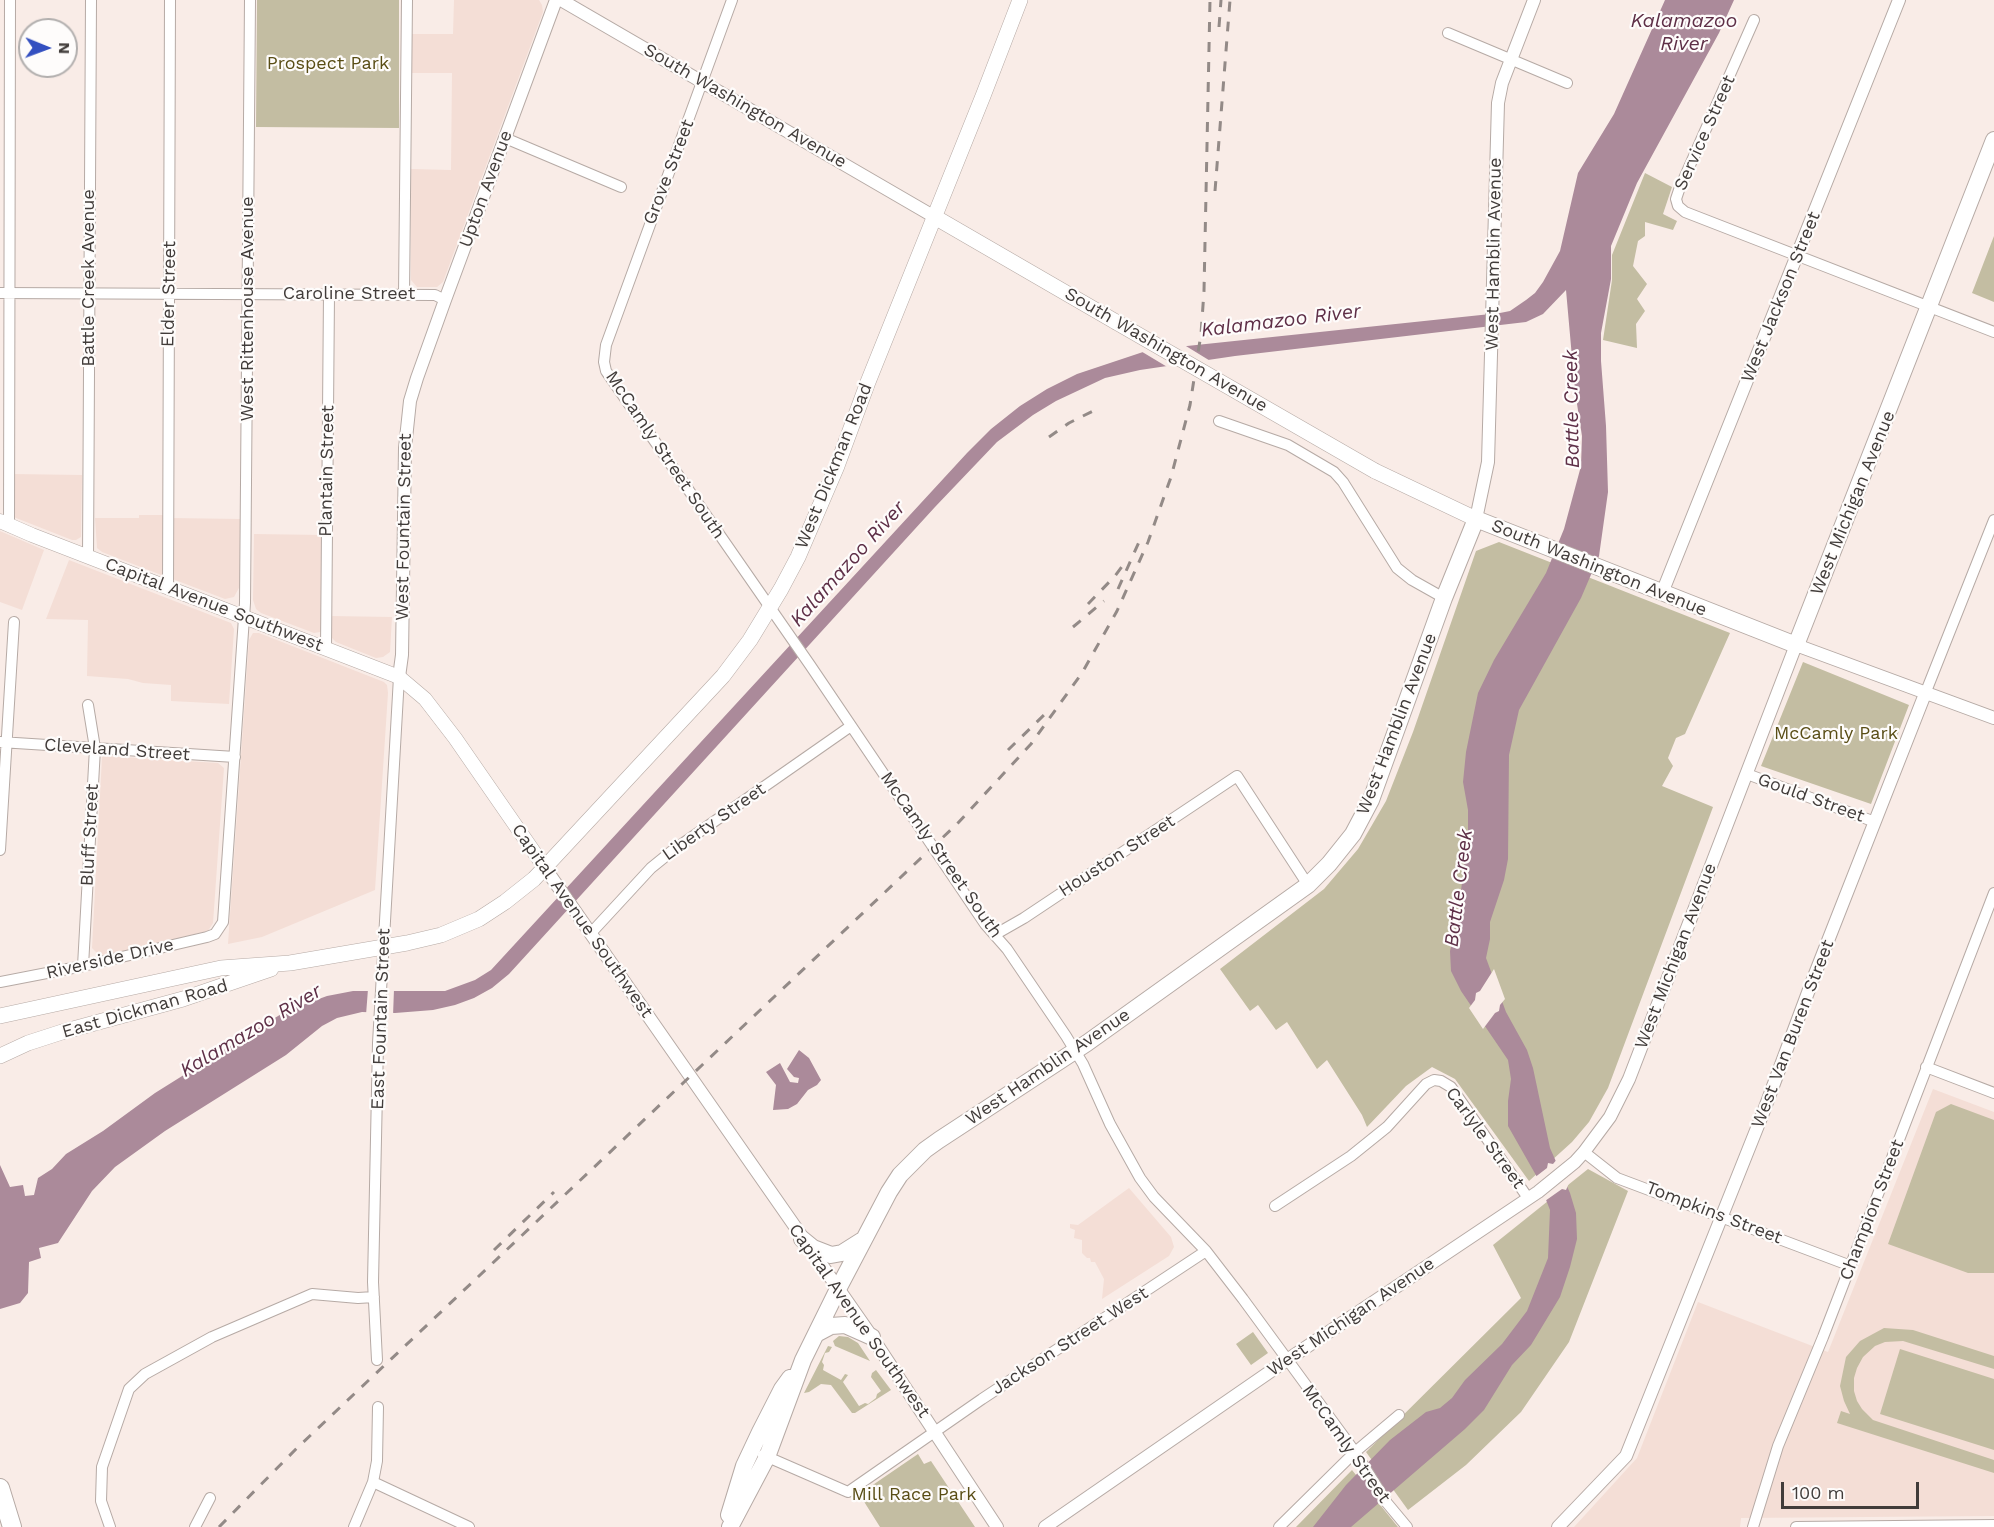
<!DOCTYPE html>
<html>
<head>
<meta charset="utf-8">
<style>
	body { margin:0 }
	#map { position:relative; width:1994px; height:1527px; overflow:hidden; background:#f9ece7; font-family:"Work Sans",sans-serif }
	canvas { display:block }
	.north { position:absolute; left:18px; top:18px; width:60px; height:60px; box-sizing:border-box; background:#fefcfb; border:2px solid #b2afae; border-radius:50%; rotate:91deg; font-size:16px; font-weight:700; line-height:24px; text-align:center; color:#413c3a }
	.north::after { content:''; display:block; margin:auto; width:21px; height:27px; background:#334fc0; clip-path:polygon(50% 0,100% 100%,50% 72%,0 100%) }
	.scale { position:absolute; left:1781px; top:1482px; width:138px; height:27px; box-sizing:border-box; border:3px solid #413c3a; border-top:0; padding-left:8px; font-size:18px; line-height:21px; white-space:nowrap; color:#413c3a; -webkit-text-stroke:4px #fefcfb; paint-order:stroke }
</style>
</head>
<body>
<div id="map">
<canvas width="1994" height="1527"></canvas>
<div class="north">N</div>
<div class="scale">100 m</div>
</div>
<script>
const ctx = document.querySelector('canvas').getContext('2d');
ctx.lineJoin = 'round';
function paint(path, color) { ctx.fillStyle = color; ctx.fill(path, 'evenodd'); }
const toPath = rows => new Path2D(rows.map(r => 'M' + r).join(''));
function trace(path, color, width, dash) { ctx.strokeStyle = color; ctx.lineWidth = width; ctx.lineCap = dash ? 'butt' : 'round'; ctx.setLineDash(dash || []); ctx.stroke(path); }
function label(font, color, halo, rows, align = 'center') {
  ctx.font = font + ' "Work Sans",sans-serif'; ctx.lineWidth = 4.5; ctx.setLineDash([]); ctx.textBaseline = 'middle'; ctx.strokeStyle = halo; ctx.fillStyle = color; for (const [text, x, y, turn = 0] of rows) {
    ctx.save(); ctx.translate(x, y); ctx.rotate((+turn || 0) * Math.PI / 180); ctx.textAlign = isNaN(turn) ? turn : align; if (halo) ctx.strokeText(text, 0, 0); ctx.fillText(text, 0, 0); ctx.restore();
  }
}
paint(toPath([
	[454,0,539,0,542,5,543,12,443,282,437,287,417,287,411,280,411,169,451,170,452,73,412,73,412,34,453,34],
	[12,474,82,475,81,537,76,540,72,540,11,516],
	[139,515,165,515,164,576,102,552,97,548,95,518,139,518],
	[170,518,241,519,240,586,234,597,225,599,170,578],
	[0,531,44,550,22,610,0,602],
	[254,534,323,535,322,628,320,632,314,633,261,613,256,609,253,600],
	[69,560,231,623,234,629,229,704,171,701,171,685,143,683,128,679,87,676,88,620,46,619],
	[330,616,392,617,390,652,383,657,376,658,336,642,331,637],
	[253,633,259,633,384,682,387,685,388,693,375,890,262,937,228,944,249,640],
	[105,756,218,763,224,768,213,923,208,931,107,955,99,955,92,948,102,757],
	[1933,1089,1994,1112,1994,1516,1741,1518,1740,1527,1574,1527,1637,1458,1698,1302,1828,1352],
	[1129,1188,1171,1237,1174,1247,1169,1256,1102,1299,1104,1279,1095,1262,1091,1262,1090,1258,1087,1258,1082,1253,1082,1240,1074,1238,1075,1230,1070,1228,1070,1224,1078,1225]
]), '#f4ded6');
paint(toPath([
	[257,0,399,0,399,128,256,127],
	[1645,173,1672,187,1663,214,1677,221,1673,230,1645,222,1645,236,1638,241,1633,266,1647,284,1637,299,1645,311,1636,324,1637,348,1603,340,1612,280,1612,255],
	[1994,236,1994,302,1972,293],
	[1499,542,1730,633,1685,734,1676,738,1668,758,1673,766,1662,786,1713,807,1608,1088,1589,1122,1572,1142,1529,1181,1455,1079,1432,1067,1406,1086,1367,1127,1362,1115,1327,1060,1317,1069,1287,1022,1276,1030,1258,1005,1250,1011,1220,969,1324,889,1358,849,1386,801,1413,732,1476,551],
	[1803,662,1909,705,1871,804,1761,766],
	[1951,1104,1994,1120,1994,1273,1968,1273,1888,1244,1936,1112],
	[1588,1169,1628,1191,1569,1342,1521,1412,1466,1465,1408,1510,1366,1452,1521,1298,1493,1245],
	[1884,1328,1913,1330,1994,1356,1994,1369,1903,1341,1885,1342,1875,1346,1863,1357,1857,1368,1854,1378,1854,1391,1857,1401,1862,1409,1873,1420,1994,1460,1994,1473,1837,1423,1841,1411,1850,1414,1844,1401,1840,1386,1846,1357,1860,1341],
	[1253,1332,1268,1353,1251,1365,1236,1344],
	[839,1336,848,1337,858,1343,870,1361,835,1346,833,1341],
	[828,1346,832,1347,829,1352,825,1353,822,1362,824,1365,823,1370,841,1380,845,1374,848,1375,843,1382,859,1406,865,1403,868,1404,876,1398,877,1394,881,1391,871,1377,872,1373,876,1370,891,1390,855,1413,852,1413,831,1385,821,1384,809,1392,804,1393],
	[1900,1349,1994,1379,1994,1450,1880,1414],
	[918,1454,924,1464,931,1461,975,1527,880,1527,863,1500,861,1493],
	[1352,1470,1398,1527,1296,1527]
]), '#c3bda2');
paint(toPath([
	[1665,0,1734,0,1719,33,1637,183,1611,246,1611,279,1601,333,1601,361,1606,426,1608,492,1599,556,1581,598,1519,710,1509,755,1508,859,1504,880,1490,922,1490,939,1486,958,1506,1012,1527,1050,1533,1068,1550,1148,1570,1193,1576,1213,1577,1239,1570,1267,1560,1297,1531,1345,1512,1365,1484,1410,1465,1429,1351,1527,1313,1527,1346,1485,1390,1440,1426,1412,1440,1408,1452,1398,1465,1380,1502,1344,1527,1311,1548,1258,1550,1210,1537,1177,1508,1126,1508,1101,1511,1079,1508,1060,1461,991,1451,971,1450,951,1457,923,1468,834,1468,810,1463,782,1466,752,1478,693,1494,660,1546,573,1564,529,1581,466,1582,436,1575,391,1566,290,1543,314,1526,322,1235,356,1140,370,1105,378,1056,401,1033,415,997,442,935,507,509,974,492,988,474,998,455,1005,433,1010,395,1013,362,1012,337,1018,322,1026,286,1055,165,1131,115,1167,92,1191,58,1243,39,1248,41,1258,29,1262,28,1293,20,1303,0,1309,0,1165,10,1187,23,1185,25,1196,34,1195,38,1178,52,1169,66,1154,103,1131,155,1093,286,1011,327,996,353,991,445,991,475,980,491,970,967,453,991,429,1020,406,1047,389,1077,374,1149,350,1500,313,1510,311,1526,300,1535,293,1543,282,1560,251,1578,173,1614,114],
	[799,1050,809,1058,821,1080,817,1085,808,1090,797,1104,788,1109,773,1110,776,1085,766,1072,780,1063,790,1082,798,1083,799,1078,794,1077,787,1069]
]), '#ab8a9a');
paint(toPath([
	[1181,343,1212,362,1169,368,1139,350],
	[1494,969,1505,999,1500,1005,1499,1011,1495,1013,1483,1029,1469,1008,1475,1000,1476,993,1480,991],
	[368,989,394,989,393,1016,366,1015],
	[1558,1158,1569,1183,1566,1190,1562,1189,1545,1201,1534,1178,1547,1168,1548,1163,1553,1164]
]), '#f9ece7');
const minor = toPath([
	[732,0,606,345,604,362,606,371,810,665,985,924,1007,949,1066,1036,1083,1064,1110,1124,1140,1178,1154,1197,1206,1251,1243,1299,1355,1452,1387,1503,1407,1527],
	[1754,20,1679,190,1676,199,1678,206,1685,212,1994,332],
	[1448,33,1567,83],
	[505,138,621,187],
	[0,293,435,295,445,300],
	[404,294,407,0],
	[1219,421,1288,445,1334,472,1343,482,1397,568,1412,580,1444,598],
	[9,525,10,0],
	[88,557,91,0],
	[168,588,170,0],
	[326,648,329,294],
	[1925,694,1994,520],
	[0,742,235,757],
	[1747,774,1875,822],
	[0,850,14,622],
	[591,933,651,868,672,851,851,726],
	[996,934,1024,918,1237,776,1308,885],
	[83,966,95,748,88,705],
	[0,982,83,966,207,937,215,934,223,922,245,603,250,0],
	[1926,1067,1994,1093],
	[1584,1152,1617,1178,1851,1266],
	[1275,1206,1351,1156,1387,1127,1426,1084,1434,1080,1441,1081,1451,1087,1528,1198],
	[377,1360,373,1282,378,1043,399,677],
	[763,1455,848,1492,982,1399,1206,1251],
	[373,1482,469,1527],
	[110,1527,101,1501,102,1467,129,1389,145,1374,212,1337,312,1294,358,1298,374,1297],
	[195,1527,210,1498],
	[354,1527,373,1482,377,1461,378,1407],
	[1279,1527,1355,1452,1399,1415],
	[1753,1527,1778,1446,1823,1337,1994,893],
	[1796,1527,1994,1525]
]);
const tertiary = toPath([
	[561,0,933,216],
	[1476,519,1488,462,1498,103,1502,83,1534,0],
	[1662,593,1899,0],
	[399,677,402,655,405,448,410,401,417,378,445,300,556,0],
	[545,868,872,1337,997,1527],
	[1045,1527,1287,1360,1538,1192,1575,1162,1584,1152,1610,1117,1629,1079,1796,645,1994,718],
	[1558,1527,1626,1456,1763,1113,1813,979,1925,694]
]);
const secondary = toPath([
	[0,521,32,535,399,677,425,699,455,738,545,868]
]);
const primary = toPath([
	[933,216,1116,322],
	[1375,471,1476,519],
	[0,1016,221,968,290,963,407,943,441,935,479,919,505,902,534,879,723,676,750,640,781,589,798,557,837,466,868,382,983,96,1020,0],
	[0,1056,28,1043,62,1032,183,999,271,969]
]);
const trunk = toPath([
	[802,1239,813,1248,831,1255,842,1253,861,1241],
	[816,1334,831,1326,845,1325,872,1337],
	[729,1515,744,1466,760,1432,782,1389,790,1378],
	[730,1527,767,1457,803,1360,838,1289,889,1192,900,1175,925,1150,939,1140,1087,1043,1308,885,1329,864,1353,834,1371,800,1444,598,1476,519,1796,645,1994,140]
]);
const motorway = toPath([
	[0,1488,12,1527]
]);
trace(minor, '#b6aaa5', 12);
trace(tertiary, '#b6aaa5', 14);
trace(secondary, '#b6aaa5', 15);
trace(primary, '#b6aaa5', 16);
trace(trunk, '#b6aaa5', 18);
trace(motorway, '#b6aaa5', 20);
trace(minor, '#fff', 10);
trace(tertiary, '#fff', 12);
trace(secondary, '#fff', 14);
trace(primary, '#fff', 15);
trace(trunk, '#fff', 16);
trace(motorway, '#fff', 18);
trace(toPath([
	[1219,27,1221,0],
	[1215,191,1230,0],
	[1049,437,1069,423,1097,409],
	[1118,589,1139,542],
	[1088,604,1115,576,1123,565],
	[1073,627,1104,601],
	[1008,750,1044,715],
	[494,1250,554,1192],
	[219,1527,296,1449,957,824,1031,744,1082,673,1117,611,1148,542,1171,477,1190,405,1201,334,1204,291,1210,0]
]), '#938a87', 3, [10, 10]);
const primaryBridge = toPath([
	[1116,322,1375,471]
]);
trace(primaryBridge, '#b6aaa5', 16, []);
trace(primaryBridge, '#fff', 15);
label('18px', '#594d15', '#fefcfb', [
	["Prospect Park",328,64],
	["McCamly Park",1836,734],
	["Mill Race Park",914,1495]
]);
label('18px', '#413c3a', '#fefcfb', [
	["South Washington Avenue",745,106,30],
	["Service Street",1705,133,-66],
	["Grove Street",669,172,-69],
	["Upton Avenue",486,189,-70],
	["West Hamblin Avenue",1494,254,-89],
	["Battle Creek Avenue",89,278,-90],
	["Elder Street",169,294,-89],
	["Caroline Street",349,294],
	["West Jackson Street",1781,297,-68],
	["West Rittenhouse Avenue",248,309,-90],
	["South Washington Avenue",1166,350,30],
	["McCamly Street South",665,455,56],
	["West Dickman Road",834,466,-68],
	["Plantain Street",327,471,-89],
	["West Michigan Avenue",1853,503,-68],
	["West Fountain Street",404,527,-89],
	["South Washington Avenue",1599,568,22],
	["Capital Avenue Southwest",214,605,21],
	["West Hamblin Avenue",1397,724,-69],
	["Cleveland Street",117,750,4],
	["Gould Street",1811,798,20],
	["Liberty Street",714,822,-35],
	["Bluff Street",90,835,-87],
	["McCamly Street South",941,855,55],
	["Houston Street",1117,856,-33],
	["Capital Avenue Southwest",582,921,55],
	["West Michigan Avenue",1676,956,-69],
	["Riverside Drive",110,959,-13],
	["East Dickman Road",145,1009,-16],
	["East Fountain Street",381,1019,-88],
	["West Van Buren Street",1793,1034,-69],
	["West Hamblin Avenue",1048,1067,-34],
	["Carlyle Street",1485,1138,54],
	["Champion Street",1872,1210,-69],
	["Tompkins Street",1714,1213,21],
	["West Michigan Avenue",1351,1317,-34],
	["Capital Avenue Southwest",859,1321,55],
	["Jackson Street West",1070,1341,-33],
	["McCamly Street",1346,1444,55]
]);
label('italic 20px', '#5e2f47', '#fefcfb', [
	["Kalamazoo",1684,21],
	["River",1684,44],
	["Kalamazoo River",1281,321,-7],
	["Battle Creek",1572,409,-91],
	["Kalamazoo River",848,564,-48],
	["Battle Creek",1459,888,-83],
	["Kalamazoo River",251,1031,-31]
]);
</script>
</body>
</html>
